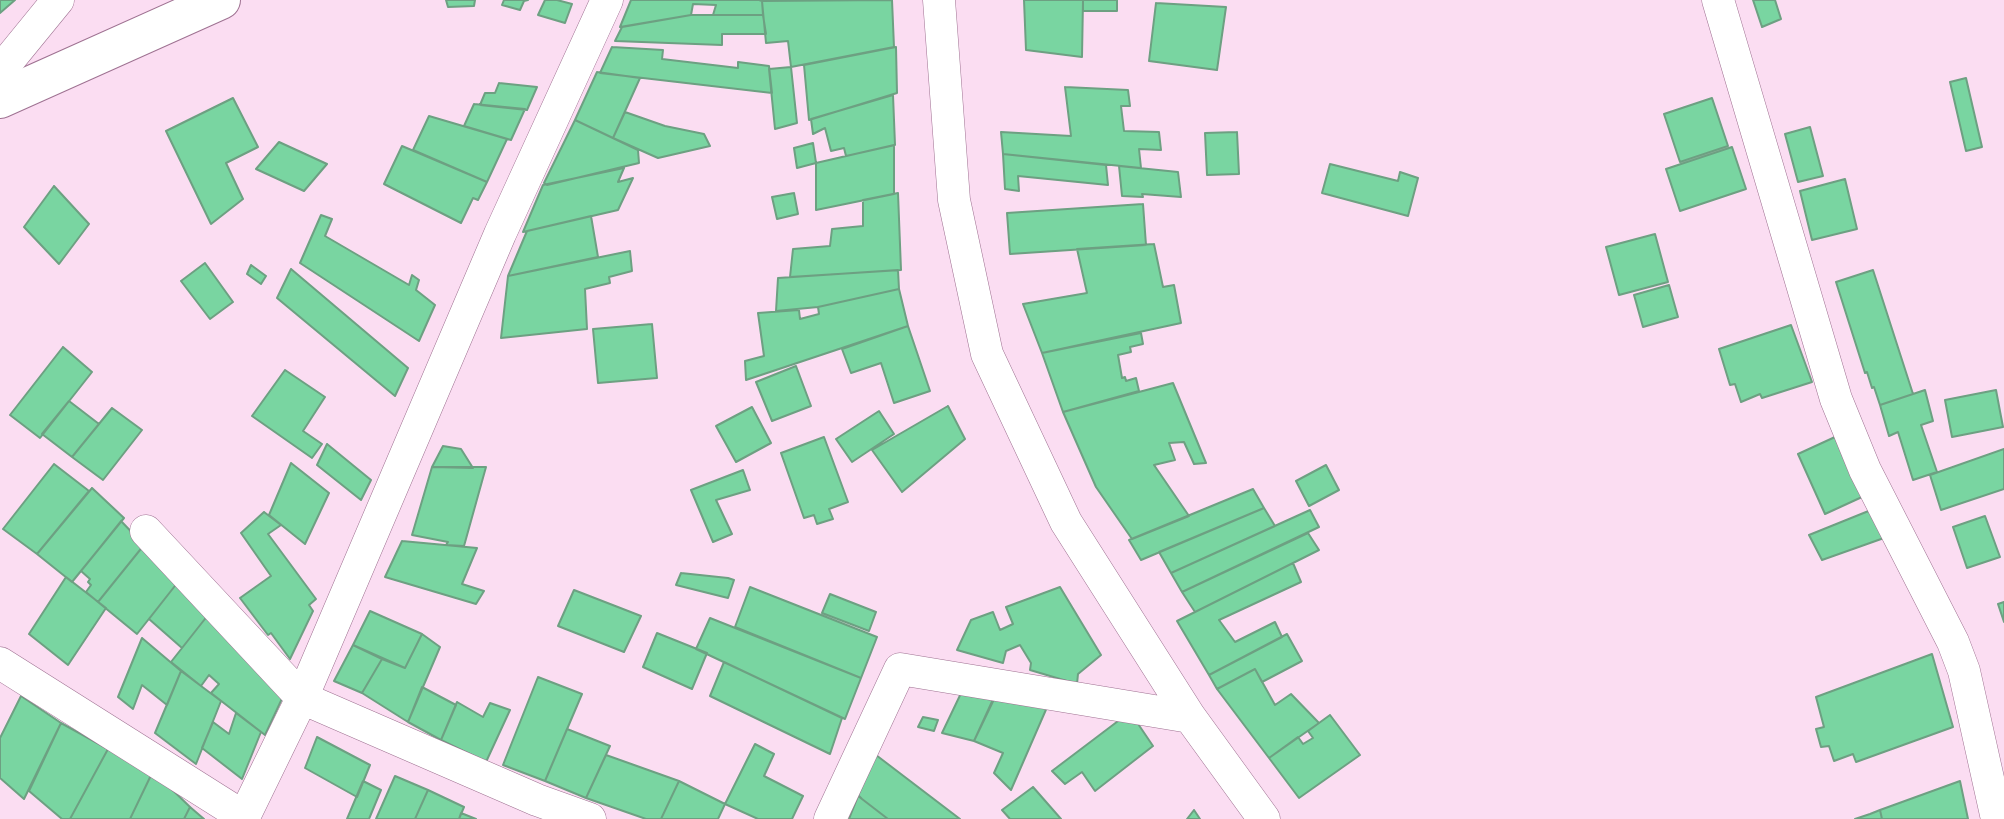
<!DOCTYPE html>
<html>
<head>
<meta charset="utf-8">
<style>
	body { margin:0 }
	canvas { display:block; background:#fbddf2 }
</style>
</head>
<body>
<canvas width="2004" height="819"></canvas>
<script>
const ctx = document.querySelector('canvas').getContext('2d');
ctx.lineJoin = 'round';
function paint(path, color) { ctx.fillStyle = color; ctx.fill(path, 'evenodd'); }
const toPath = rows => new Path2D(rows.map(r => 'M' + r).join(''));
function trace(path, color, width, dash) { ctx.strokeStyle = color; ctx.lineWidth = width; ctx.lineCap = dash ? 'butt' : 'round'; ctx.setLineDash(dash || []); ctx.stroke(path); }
const building = toPath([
	[0,0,15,0,0,13,0,0],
	[446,0,475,0,474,6,448,7,446,0],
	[504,0,528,0,524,1,520,10,502,5,504,0],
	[545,0,557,0,572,4,565,23,538,15,545,0],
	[631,0,759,0,762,1,763,15,713,15,716,5,693,4,691,15,620,27,631,0],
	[892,0,894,47,791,67,788,41,766,43,762,1,892,0],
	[1024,0,1083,0,1082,57,1026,50,1024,0],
	[1083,0,1117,0,1117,11,1083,11,1083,0],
	[1753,0,1775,0,1781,19,1762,27,1753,0],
	[1156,3,1226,7,1217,70,1149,61,1156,3],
	[691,15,763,15,766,34,722,34,722,45,615,41,622,27,691,15],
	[612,47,663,50,662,59,738,68,738,62,769,66,772,93,600,73,612,47],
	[896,47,897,93,809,120,804,65,896,47],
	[791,67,797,123,775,129,769,69,791,67],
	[597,72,640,78,613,138,575,120,597,72],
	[1966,78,1982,147,1966,151,1950,82,1966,78],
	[499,83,537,87,527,110,480,105,485,93,495,93,499,83],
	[1065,87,1128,90,1130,106,1121,106,1124,131,1159,132,1161,150,1139,149,1141,168,1003,154,1001,132,1071,136,1065,87],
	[893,95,895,145,846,156,844,148,831,151,825,128,813,134,811,119,893,95],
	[233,98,258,147,226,163,243,199,211,224,166,131,233,98],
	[1712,98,1728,146,1680,162,1664,114,1712,98],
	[474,104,525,109,511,140,464,126,474,104],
	[625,112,665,126,704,134,710,146,658,158,613,138,625,112],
	[429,116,507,139,487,182,413,150,429,116],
	[575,120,638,150,639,163,547,185,544,183,575,120],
	[1810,127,1823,176,1798,182,1785,134,1810,127],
	[1237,132,1239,174,1207,175,1205,133,1237,132],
	[279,142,327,164,304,191,256,169,279,142],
	[813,143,816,163,797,168,794,148,813,143],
	[894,145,894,194,816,210,816,163,894,145],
	[402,146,487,182,478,200,473,198,461,223,384,184,402,146],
	[1732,147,1746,189,1680,211,1666,169,1732,147],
	[1003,154,1106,165,1108,185,1018,176,1019,191,1005,189,1003,154],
	[1330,164,1398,181,1400,172,1418,178,1408,216,1322,193,1330,164],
	[1119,166,1178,172,1181,197,1142,194,1143,197,1122,196,1119,166],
	[624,168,618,182,633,178,618,210,523,232,543,185,624,168],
	[1845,179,1857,229,1812,240,1800,191,1845,179],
	[54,186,89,224,59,264,24,227,54,186],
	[794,193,798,214,777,219,772,197,794,193],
	[898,193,901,270,790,277,793,249,830,246,832,229,863,226,863,200,898,193],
	[1143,204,1146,245,1010,254,1007,213,1143,204],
	[321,215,332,219,325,236,409,285,412,275,419,280,416,290,435,305,419,341,300,263,321,215],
	[591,216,598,257,508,276,527,231,591,216],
	[1655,234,1668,282,1619,295,1606,247,1655,234],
	[1154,244,1163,287,1174,285,1181,323,1042,353,1023,304,1087,293,1077,249,1154,244],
	[630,251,632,271,609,277,610,283,585,289,587,329,501,338,508,276,630,251],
	[205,263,233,302,210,319,181,281,205,263],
	[251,265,266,276,261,284,247,274,251,265],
	[291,269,408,368,395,396,277,298,291,269],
	[898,270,899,289,818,307,776,311,778,278,898,270],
	[1873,270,1913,394,1880,405,1874,387,1872,388,1867,372,1865,373,1836,282,1873,270],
	[1669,285,1678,317,1643,327,1634,295,1669,285],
	[899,289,908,326,746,380,745,361,764,356,758,313,799,310,800,319,819,314,818,307,899,289],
	[652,324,657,378,598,383,593,329,652,324],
	[1791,325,1812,382,1762,398,1760,394,1741,402,1735,384,1730,385,1719,349,1791,325],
	[908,326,930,391,894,403,881,363,851,373,842,349,908,326],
	[1141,333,1143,344,1130,347,1131,352,1118,355,1122,378,1125,377,1126,381,1136,378,1139,391,1063,412,1042,353,1141,333],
	[63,347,92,372,40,438,10,415,63,347],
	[796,366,811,406,772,421,756,382,796,366],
	[285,370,325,397,303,431,322,444,312,458,252,416,285,370],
	[1173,383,1206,463,1194,464,1184,442,1169,443,1175,460,1154,465,1189,516,1132,539,1096,487,1063,412,1173,383],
	[1925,390,1933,421,1921,425,1937,472,1913,480,1898,432,1889,436,1880,405,1925,390],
	[1996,390,2003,427,1952,437,1945,400,1996,390],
	[69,401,99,424,72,457,42,434,69,401],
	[948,406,965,439,902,492,872,450,948,406],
	[752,407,771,443,736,462,716,426,752,407],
	[112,408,142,430,103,480,72,457,112,408],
	[879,411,894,434,852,462,836,439,879,411],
	[824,437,848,502,829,509,833,519,817,524,814,515,804,518,781,453,824,437],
	[1835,437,1862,497,1825,514,1798,454,1835,437],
	[327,444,371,480,361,500,317,465,327,444],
	[443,446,461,449,473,468,432,467,443,446],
	[2004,449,2004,489,1941,510,1930,475,2004,449],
	[291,463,329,493,305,544,269,515,291,463],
	[54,464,89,491,37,554,3,529,54,464],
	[1326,465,1339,490,1309,506,1296,481,1326,465],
	[432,467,486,467,464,546,446,545,448,542,412,535,432,467],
	[743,470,750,490,716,500,732,534,713,542,691,490,743,470],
	[92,488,124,518,72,582,37,554,92,488],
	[1253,489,1264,508,1141,560,1129,540,1253,489],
	[1264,508,1275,526,1171,573,1159,552,1264,508],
	[1310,510,1319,527,1182,592,1171,573,1310,510],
	[1871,510,1884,538,1822,560,1809,535,1871,510],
	[264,512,281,525,268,534,316,599,309,605,313,611,290,659,271,633,268,635,240,598,271,576,241,533,264,512],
	[1985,516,2000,557,1967,568,1953,527,1985,516],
	[121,521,144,545,98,602,86,592,91,585,88,582,90,579,81,571,121,521],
	[1308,533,1319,550,1195,612,1182,592,1308,533],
	[402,541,477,548,462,584,484,591,476,604,385,577,402,541],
	[144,545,178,582,137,634,98,602,144,545],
	[1293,563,1301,582,1219,620,1235,642,1275,622,1282,637,1209,675,1177,621,1293,563],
	[681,573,728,578,734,580,728,598,676,585,681,573],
	[66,577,106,608,68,665,29,634,66,577],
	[178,582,212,610,182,648,149,619,178,582],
	[750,587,877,637,861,678,735,627,750,587],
	[1060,587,1101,655,1078,674,1077,684,1030,670,1031,663,1020,645,1006,651,1003,663,957,650,971,620,993,612,1000,630,1013,624,1006,607,1060,587],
	[574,590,641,616,624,652,558,626,574,590],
	[830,594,876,612,869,631,822,613,830,594],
	[2004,602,2004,622,1998,604,2004,602],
	[212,610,286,690,265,735,211,693,219,684,209,675,201,686,171,662,212,610],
	[370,611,422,634,405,668,353,645,370,611],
	[710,618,861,678,845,719,696,649,710,618],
	[657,633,707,653,692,689,643,667,657,633],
	[422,634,440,647,408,722,362,693,382,659,405,668,422,634],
	[1287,634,1302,661,1262,682,1255,669,1217,689,1209,675,1287,634],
	[142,638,181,671,167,705,142,685,133,709,118,697,142,638],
	[353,645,382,659,362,693,334,681,353,645],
	[1932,654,1953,727,1856,762,1853,754,1834,761,1829,746,1821,747,1816,729,1824,727,1816,697,1932,654],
	[724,662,842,718,830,754,710,696,724,662],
	[1255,669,1275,705,1291,694,1319,723,1269,758,1217,689,1255,669],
	[181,671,221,701,196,764,155,733,181,671],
	[538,677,582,694,545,781,503,765,538,677],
	[422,687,456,705,441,740,408,722,422,687],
	[964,687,995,695,974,741,942,733,964,687],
	[997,693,1048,705,1011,790,994,773,1003,753,974,741,997,693],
	[21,696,61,723,24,799,0,778,0,738,21,696],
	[457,702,483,717,490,703,510,710,486,762,441,740,457,702],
	[1130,712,1153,746,1095,791,1082,772,1065,784,1052,771,1130,712],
	[236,713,261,732,242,779,202,748,213,722,229,734,236,713],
	[1330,715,1360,755,1299,798,1269,758,1298,737,1303,744,1313,738,1308,731,1330,715],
	[923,717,938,720,934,731,918,727,923,717],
	[61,723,108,749,70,819,62,819,29,791,61,723],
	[567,729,610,746,586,798,545,781,567,729],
	[317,737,370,765,357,797,305,768,317,737],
	[755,744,774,754,764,776,803,796,792,819,758,819,725,804,755,744],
	[108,749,155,767,130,819,70,819,108,749],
	[606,755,679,781,661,819,646,819,586,798,606,755],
	[876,755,960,819,888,819,862,799,858,795,876,755],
	[153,771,190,807,184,819,130,819,153,771],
	[395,776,428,790,415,819,376,819,395,776],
	[363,781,381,790,369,819,347,819,363,781],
	[679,781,725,804,718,819,661,819,679,781],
	[1960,781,1968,819,1882,819,1880,810,1960,781],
	[1033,787,1061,819,1010,819,1002,810,1033,787],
	[428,790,464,807,459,819,415,819,428,790],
	[858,796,862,799,888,819,849,819,858,796],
	[190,807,204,819,184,819,190,807],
	[1194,810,1200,819,1187,819,1194,810],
	[1880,810,1882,819,1855,819,1870,814,1880,810],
	[461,813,476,819,459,819,461,813]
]);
paint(building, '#79d5a1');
trace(building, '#6da082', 2);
const street = toPath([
	[939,0,954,200,987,354,1066,522,1190,717,1264,819],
	[1718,0,1836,399,1865,470,1953,642,1964,671,1997,819],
	[0,71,58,0],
	[146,531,302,698,537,800,590,819],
	[0,663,244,817],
	[243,819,302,698,500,234,607,0],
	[830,819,900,669,1190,717]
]);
const primary = toPath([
	[0,99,221,0]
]);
trace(street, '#9f7292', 33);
trace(primary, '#9f7292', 40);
trace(street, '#fff', 32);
trace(primary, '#fff', 38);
</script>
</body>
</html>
